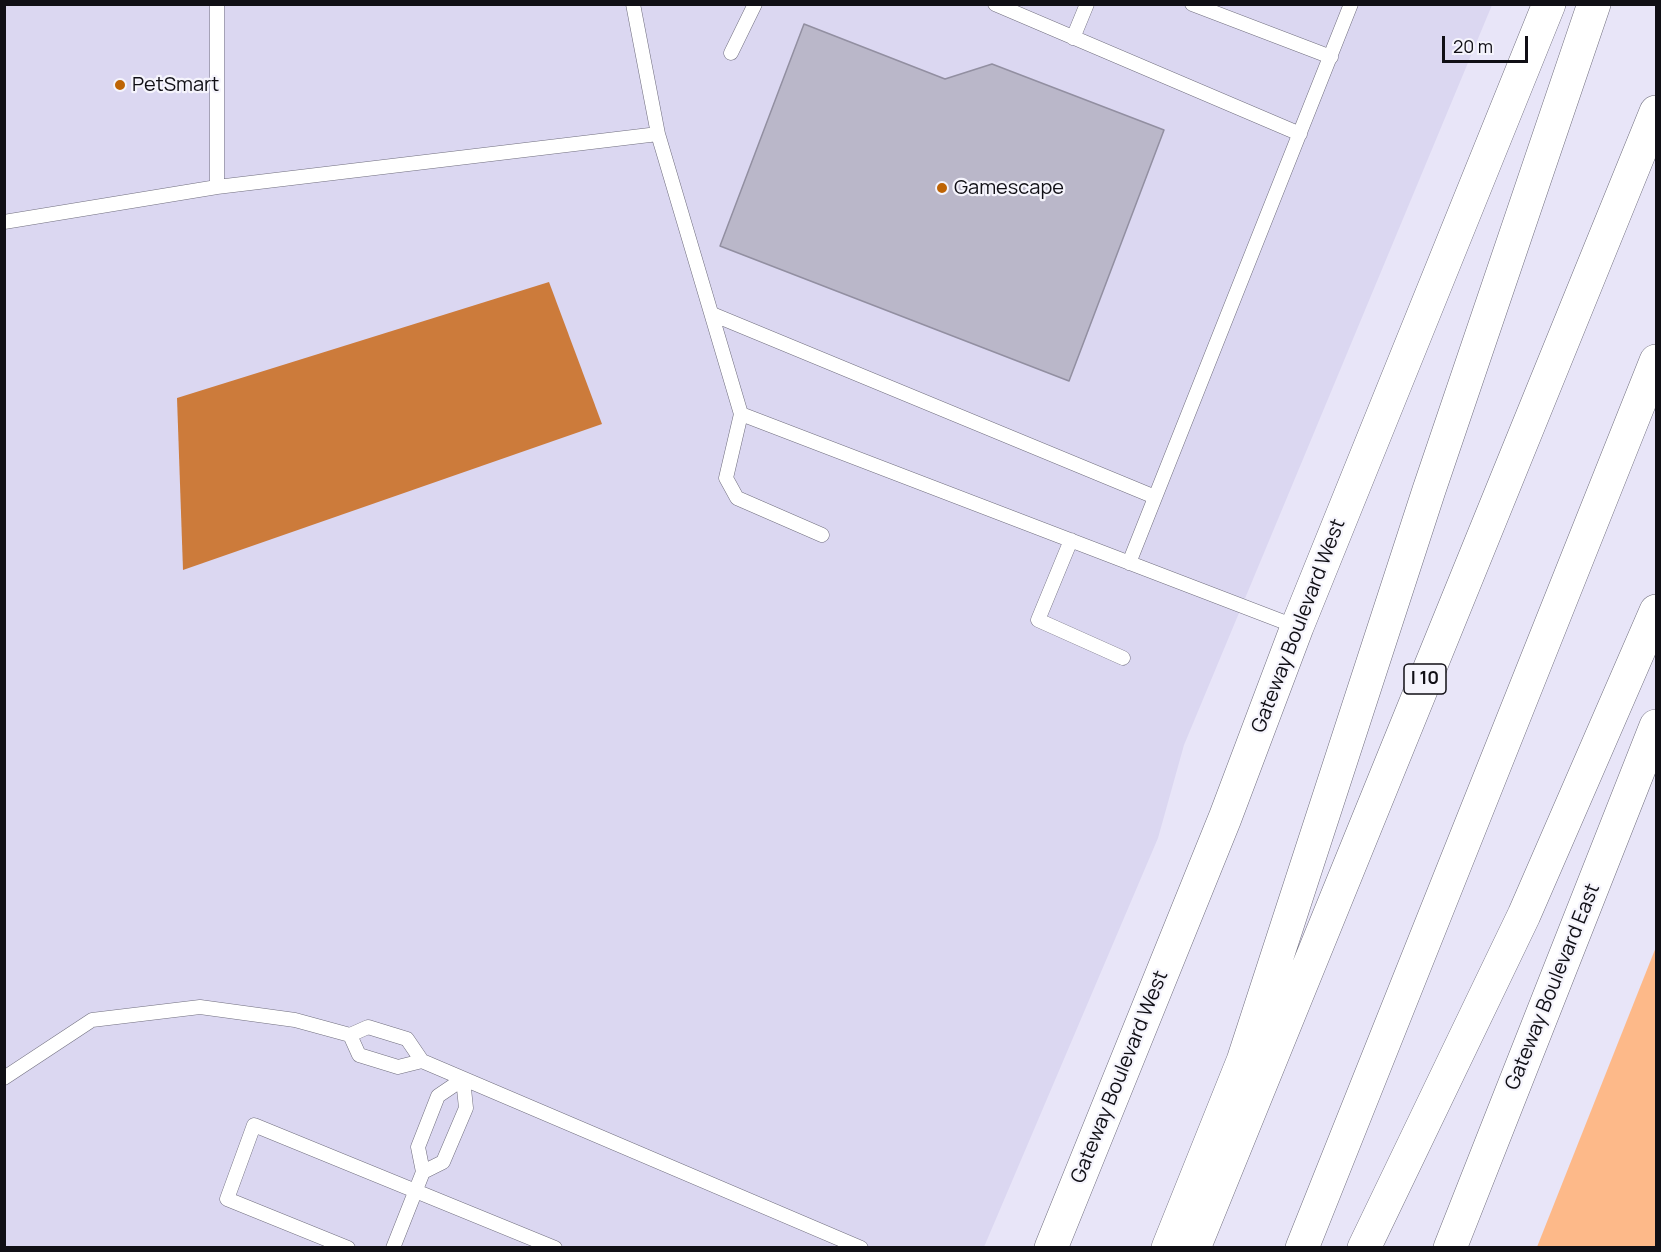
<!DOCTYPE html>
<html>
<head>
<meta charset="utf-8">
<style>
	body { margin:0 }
	#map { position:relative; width:1661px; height:1252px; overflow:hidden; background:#e8e5f8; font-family:Manrope,sans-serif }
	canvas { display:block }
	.frame { position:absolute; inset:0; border:6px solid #100f15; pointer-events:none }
	.scale { position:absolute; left:1442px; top:36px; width:86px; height:27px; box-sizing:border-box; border:3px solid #100f15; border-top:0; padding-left:8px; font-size:18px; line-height:21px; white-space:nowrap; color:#100f15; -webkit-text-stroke:4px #f5f4fc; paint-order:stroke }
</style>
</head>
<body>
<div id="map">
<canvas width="1661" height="1252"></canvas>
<div class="frame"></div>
<div class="scale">20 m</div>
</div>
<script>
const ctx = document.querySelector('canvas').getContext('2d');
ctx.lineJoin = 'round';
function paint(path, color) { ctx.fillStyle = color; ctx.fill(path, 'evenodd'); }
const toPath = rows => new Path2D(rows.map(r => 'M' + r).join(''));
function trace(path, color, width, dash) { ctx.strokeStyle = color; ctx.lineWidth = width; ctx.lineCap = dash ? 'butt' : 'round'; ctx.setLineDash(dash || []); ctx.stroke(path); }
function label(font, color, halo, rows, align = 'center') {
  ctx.font = font + ' Manrope,sans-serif'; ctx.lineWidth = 4.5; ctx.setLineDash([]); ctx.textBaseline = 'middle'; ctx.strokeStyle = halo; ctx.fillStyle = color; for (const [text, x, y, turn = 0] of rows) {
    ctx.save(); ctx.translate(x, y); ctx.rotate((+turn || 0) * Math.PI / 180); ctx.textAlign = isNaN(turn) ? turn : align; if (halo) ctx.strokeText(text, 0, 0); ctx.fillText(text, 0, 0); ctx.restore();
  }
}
paint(toPath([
	[5,5,1492,5,1184,745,1158,838,984,1247,5,1248]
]), '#dbd7f1');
paint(toPath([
	[1656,947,1656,1247,1537,1247]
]), '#fdb989');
paint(toPath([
	[549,282,602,424,183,570,177,398]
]), '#cc7b3b');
const building = toPath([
	[804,24,945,79,992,64,1164,130,1069,381,720,246,804,24]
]);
paint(building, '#bab7c9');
trace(building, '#928fa1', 1.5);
const lane = toPath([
	[217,4,217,187,658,134],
	[633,4,658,134,741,414,726,478,737,498,822,535],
	[995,4,1300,134],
	[1192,4,1331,57],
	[1073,38,1087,4],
	[731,53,755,4],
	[4,222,217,187],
	[712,314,1155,497],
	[741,414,1297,627],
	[1071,540,1038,620,1123,658],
	[1129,563,1351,4],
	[350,1035,359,1055,398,1067,422,1061],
	[4,1078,92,1020,200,1007,295,1020,350,1035,368,1027,407,1039,422,1061,861,1248],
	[423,1172,443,1162,466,1108,463,1079],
	[348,1248,227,1199,254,1125,555,1248],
	[393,1248,423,1172,418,1147,438,1096,463,1079]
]);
const secondary = toPath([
	[1051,1248,1225,818,1297,627,1549,4],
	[1450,1248,1656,726]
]);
const highway = toPath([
	[1168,1248,1243,1061,1429,490,1594,4],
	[1194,1248,1656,112],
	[1302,1248,1656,361],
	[1364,1248,1524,915,1656,611]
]);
trace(lane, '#716f7f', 15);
trace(secondary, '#716f7f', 34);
trace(highway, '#716f7f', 34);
trace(lane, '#fff', 14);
trace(secondary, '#fff', 33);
trace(highway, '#fff', 33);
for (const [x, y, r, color] of [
	[120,85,6,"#be6405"],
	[942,188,6,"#be6405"]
]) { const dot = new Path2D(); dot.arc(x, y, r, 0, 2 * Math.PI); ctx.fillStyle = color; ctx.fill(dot); trace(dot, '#f5f4fc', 2); }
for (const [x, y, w] of [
	[1425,679,42]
]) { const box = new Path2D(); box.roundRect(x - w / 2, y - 15, w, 30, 4.5); ctx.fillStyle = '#f5f4fc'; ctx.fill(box); trace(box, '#100f15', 1.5); }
label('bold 18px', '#100f15', null, [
	["I 10",1425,679]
]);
label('20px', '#100f15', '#f5f4fc', [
	["PetSmart",132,85],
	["Gamescape",954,188]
], 'left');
label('20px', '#100f15', '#f5f4fc', [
	["Gateway Boulevard West",1299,626,-69],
	["Gateway Boulevard East",1553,987,-68],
	["Gateway Boulevard West",1120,1077,-68]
]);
</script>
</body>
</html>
